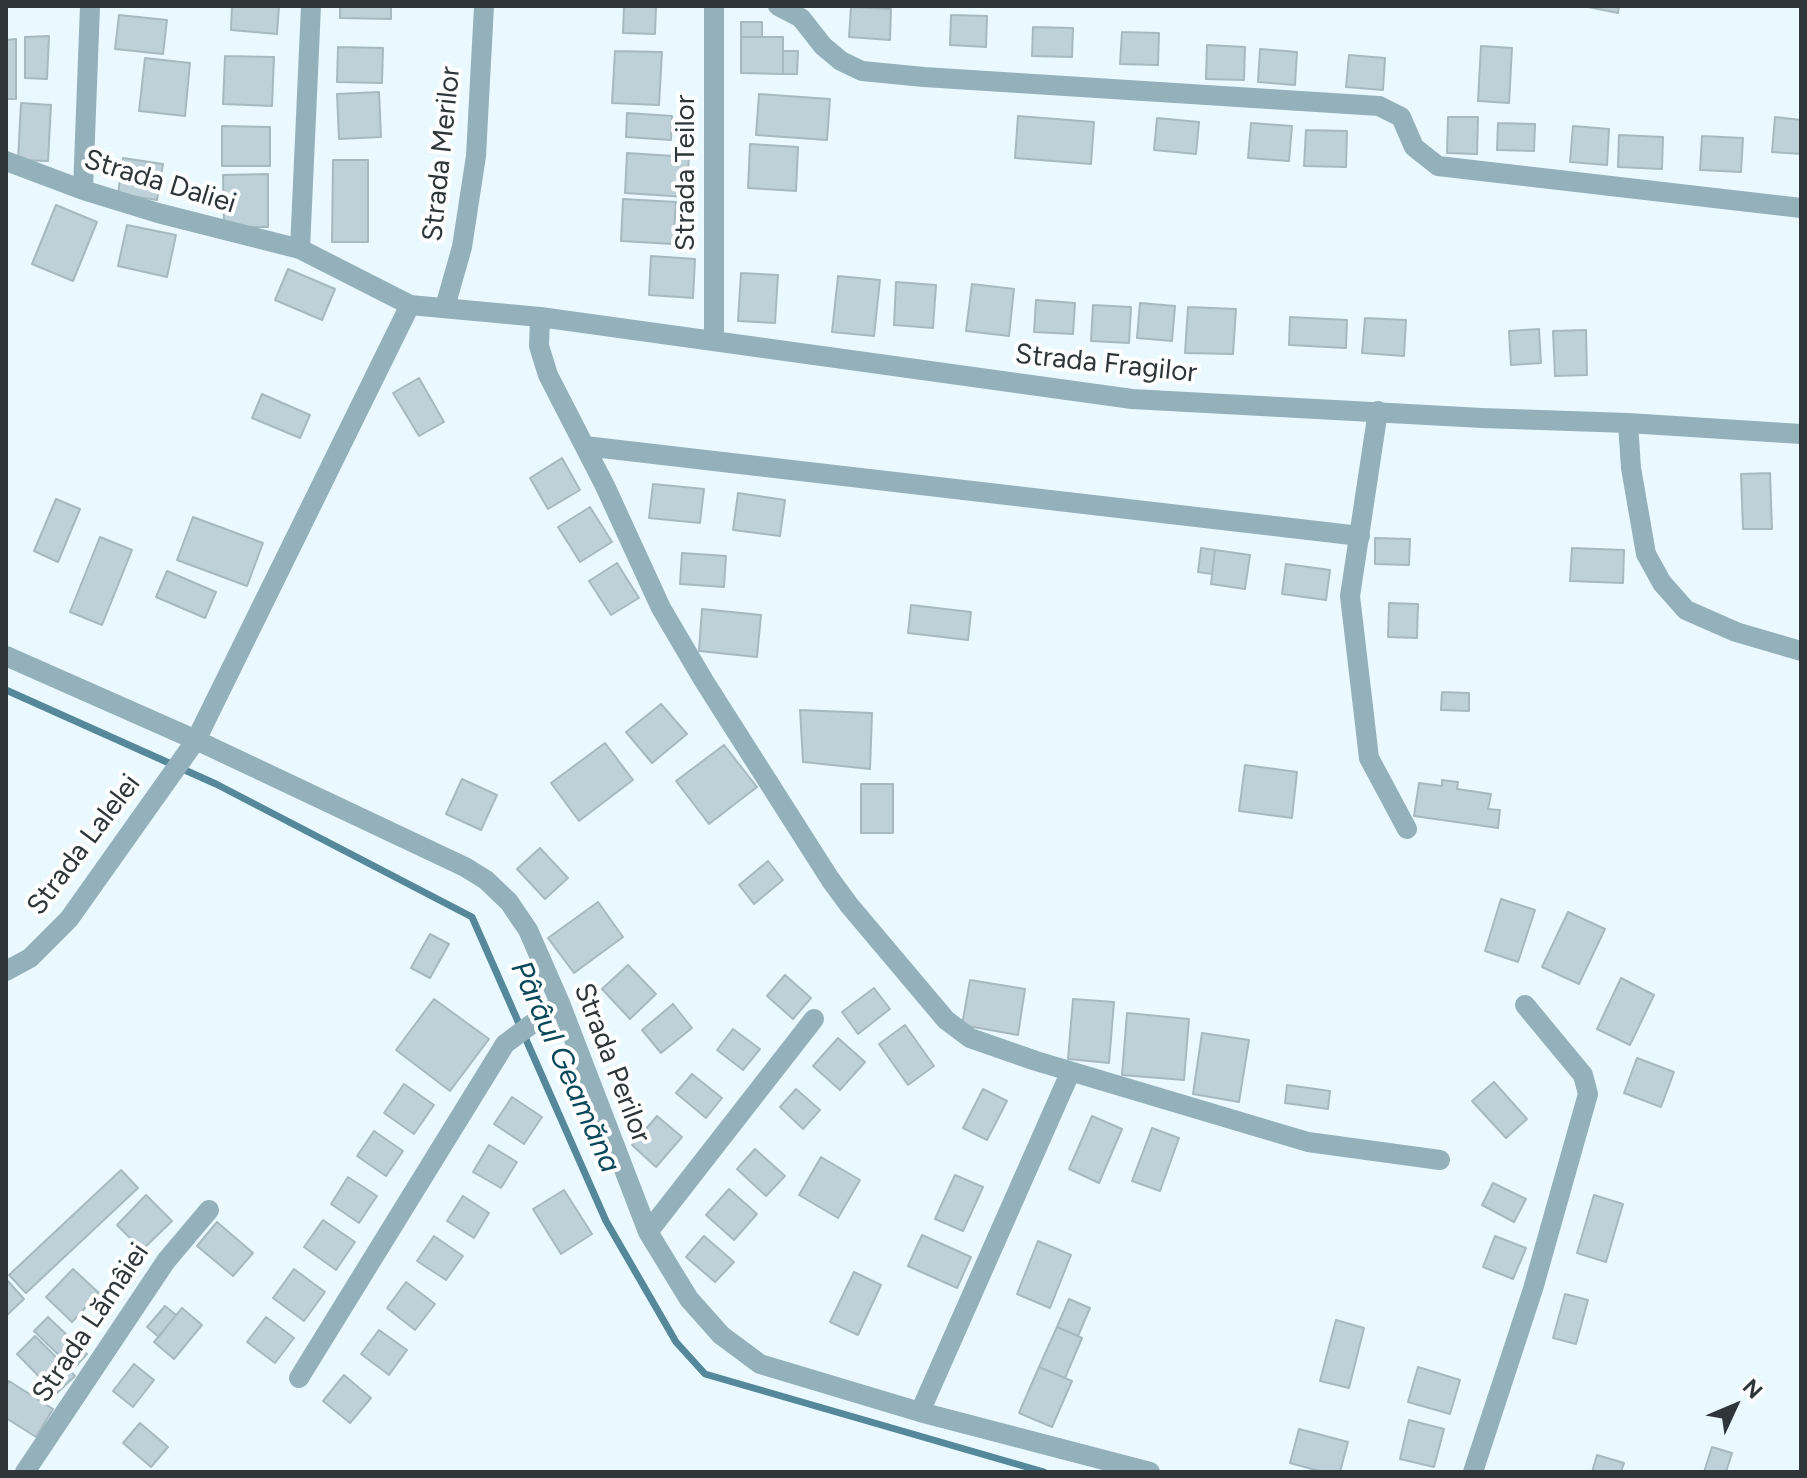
<!DOCTYPE html>
<html>
<head>
<meta charset="utf-8">
<style>
	body { margin:0 }
	#map { position:relative; width:1807px; height:1478px; overflow:hidden; background:#eaf9ff; font-family:Figtree,sans-serif }
	canvas { display:block }
	.frame { position:absolute; inset:0; border:8px solid #2f3639; pointer-events:none }
	.north { position:absolute; left:1695px; top:1366px; width:80px; height:80px; -webkit-text-stroke:6px #fff; paint-order:stroke; rotate:46deg; font-size:22px; font-weight:700; line-height:32px; text-align:center; color:#2f3639 }
	.north::after { content:''; display:block; margin:auto; width:28px; height:36px; background:#2f3639; clip-path:polygon(50% 0,100% 100%,50% 72%,0 100%) }
</style>
</head>
<body>
<div id="map">
<canvas width="1807" height="1478"></canvas>
<div class="frame"></div>
<div class="north">N</div>
</div>
<script>
const ctx = document.querySelector('canvas').getContext('2d');
ctx.lineJoin = 'round';
const toPath = rows => new Path2D(rows.map(r => 'M' + r).join(''));
function trace(path, color, width, dash) { ctx.strokeStyle = color; ctx.lineWidth = width; ctx.lineCap = dash ? 'butt' : 'round'; ctx.setLineDash(dash || []); ctx.stroke(path); }
function paint(path, color) { ctx.fillStyle = color; ctx.fill(path, 'evenodd'); }
function label(font, color, halo, rows, align = 'center') {
  ctx.font = font + ' Figtree,sans-serif'; ctx.lineWidth = 8; ctx.setLineDash([]); ctx.textBaseline = 'middle'; ctx.strokeStyle = halo; ctx.fillStyle = color; for (const [text, x, y, turn = 0] of rows) {
    ctx.save(); ctx.translate(x, y); ctx.rotate((+turn || 0) * Math.PI / 180); ctx.textAlign = isNaN(turn) ? turn : align; if (halo) ctx.strokeText(text, 0, 0); ctx.fillText(text, 0, 0); ctx.restore();
  }
}
trace(toPath([
	[6,690,216,784,472,917,606,1221,676,1342,705,1374,1044,1472]
]), '#55889a', 7);
const building = toPath([
	[232,6,279,6,277,34,231,30,232,6],
	[340,6,391,6,391,19,340,18,340,6],
	[624,6,656,6,655,34,623,33,624,6],
	[1583,6,1619,6,1618,13,1583,6],
	[851,7,891,9,890,40,849,37,851,7],
	[119,15,167,20,163,54,115,49,119,15],
	[951,15,987,16,986,47,950,45,951,15],
	[741,22,762,22,762,37,741,37,741,22],
	[1033,27,1073,28,1072,57,1032,56,1033,27],
	[1122,32,1159,33,1158,65,1120,64,1122,32],
	[49,36,47,79,25,78,25,37,49,36],
	[741,37,783,37,783,74,741,73,741,37],
	[16,39,16,99,6,99,6,40,16,39],
	[1207,45,1245,47,1244,80,1206,79,1207,45],
	[1481,46,1512,48,1509,103,1478,101,1481,46],
	[338,47,383,48,382,83,337,82,338,47],
	[1260,49,1297,52,1295,85,1258,82,1260,49],
	[615,51,662,52,659,105,612,103,615,51],
	[783,51,798,51,797,74,783,74,783,51],
	[1349,55,1385,58,1383,90,1346,87,1349,55],
	[225,56,274,57,272,106,223,104,225,56],
	[145,58,190,63,185,116,139,111,145,58],
	[379,92,381,137,339,139,337,94,379,92],
	[759,94,830,99,827,140,756,135,759,94],
	[21,103,51,105,48,161,18,160,21,103],
	[627,113,672,116,671,140,626,137,627,113],
	[1018,116,1094,122,1091,164,1015,158,1018,116],
	[1448,117,1478,117,1477,154,1447,153,1448,117],
	[1775,117,1801,120,1801,154,1772,152,1775,117],
	[1157,118,1199,122,1196,154,1154,150,1157,118],
	[1251,123,1292,126,1289,161,1248,158,1251,123],
	[1498,123,1535,124,1534,151,1497,150,1498,123],
	[222,126,270,127,270,166,222,166,222,126],
	[1573,126,1609,129,1607,165,1570,162,1573,126],
	[1306,130,1347,131,1346,167,1304,166,1306,130],
	[1619,135,1663,137,1662,169,1618,167,1619,135],
	[1702,136,1743,138,1741,172,1700,170,1702,136],
	[750,144,798,147,796,191,748,188,750,144],
	[627,153,689,157,686,197,625,193,627,153],
	[123,158,163,164,157,200,118,194,123,158],
	[333,160,368,160,368,242,332,242,333,160],
	[268,174,268,227,224,227,223,175,268,174],
	[623,199,676,202,673,244,621,241,623,199],
	[56,205,97,222,73,281,32,264,56,205],
	[127,225,176,235,167,277,118,266,127,225],
	[651,256,695,259,693,298,649,295,651,256],
	[288,269,335,289,322,320,275,300,288,269],
	[741,273,778,275,775,323,738,321,741,273],
	[838,276,880,280,874,336,832,332,838,276],
	[896,282,936,285,933,328,894,325,896,282],
	[972,284,1014,289,1009,336,966,331,972,284],
	[1036,300,1075,303,1073,334,1034,332,1036,300],
	[1140,303,1175,306,1172,341,1137,338,1140,303],
	[1093,305,1131,307,1129,343,1091,341,1093,305],
	[1188,307,1236,309,1233,354,1185,353,1188,307],
	[1290,317,1347,320,1346,348,1289,345,1290,317],
	[1365,318,1406,320,1404,356,1362,353,1365,318],
	[1539,329,1541,363,1511,365,1509,331,1539,329],
	[1586,330,1587,375,1555,376,1553,331,1586,330],
	[419,378,444,422,419,436,393,393,419,378],
	[262,394,310,415,300,438,252,418,262,394],
	[562,458,580,490,548,509,530,478,562,458],
	[1770,473,1772,529,1743,529,1741,474,1770,473],
	[653,484,704,489,700,523,649,518,653,484],
	[738,493,785,500,780,536,733,530,738,493],
	[56,499,80,509,58,562,34,551,56,499],
	[590,507,612,542,580,562,558,527,590,507],
	[193,517,263,543,247,586,177,560,193,517],
	[100,537,132,550,102,625,70,612,100,537],
	[1375,538,1410,539,1409,565,1375,564,1375,538],
	[1201,548,1215,550,1212,574,1198,572,1201,548],
	[1572,548,1624,550,1623,583,1570,581,1572,548],
	[1215,550,1250,555,1245,589,1211,584,1215,550],
	[682,553,726,556,724,587,680,584,682,553],
	[617,563,639,598,611,615,589,581,617,563],
	[1286,564,1330,570,1326,600,1282,594,1286,564],
	[167,571,216,592,205,618,156,597,167,571],
	[1389,603,1418,604,1417,638,1388,637,1389,603],
	[911,605,971,612,968,640,908,633,911,605],
	[702,609,761,615,757,657,699,651,702,609],
	[1442,692,1469,693,1469,711,1441,710,1442,692],
	[661,704,687,734,652,763,626,732,661,704],
	[800,710,872,713,870,769,803,762,800,710],
	[605,743,633,780,579,821,551,783,605,743],
	[724,745,757,787,709,824,676,781,724,745],
	[1245,765,1297,772,1292,818,1239,811,1245,765],
	[462,779,497,795,481,830,446,814,462,779],
	[1442,780,1458,782,1457,789,1491,794,1488,809,1500,810,1498,828,1414,816,1419,783,1442,786,1442,780],
	[861,784,893,784,893,833,861,833,861,784],
	[540,848,568,878,545,899,517,869,540,848],
	[768,861,783,880,754,904,739,885,768,861],
	[1501,899,1535,910,1518,962,1485,951,1501,899],
	[598,902,623,937,574,973,548,938,598,902],
	[1568,912,1605,929,1579,984,1542,967,1568,912],
	[430,934,449,944,430,978,411,968,430,934],
	[628,965,656,994,630,1019,602,989,628,965],
	[785,975,811,998,793,1019,767,996,785,975],
	[1621,978,1654,995,1630,1045,1597,1029,1621,978],
	[970,980,1025,989,1018,1035,962,1025,970,980],
	[874,988,890,1009,858,1034,842,1012,874,988],
	[434,999,489,1039,450,1091,396,1050,434,999],
	[1073,999,1114,1002,1109,1063,1068,1059,1073,999],
	[673,1004,692,1028,661,1053,642,1030,673,1004],
	[1127,1013,1189,1019,1184,1080,1122,1075,1127,1013],
	[905,1025,934,1066,908,1085,879,1044,905,1025],
	[733,1029,760,1049,743,1070,717,1050,733,1029],
	[1202,1033,1249,1040,1239,1102,1193,1094,1202,1033],
	[838,1038,865,1062,840,1090,813,1066,838,1038],
	[1637,1058,1674,1072,1661,1107,1624,1093,1637,1058],
	[692,1074,722,1098,706,1118,676,1093,692,1074],
	[1494,1082,1527,1119,1506,1138,1472,1101,1494,1082],
	[404,1084,434,1105,414,1134,384,1113,404,1084],
	[1287,1085,1330,1091,1328,1109,1285,1103,1287,1085],
	[796,1089,820,1110,803,1129,780,1107,796,1089],
	[983,1089,1007,1101,987,1140,963,1128,983,1089],
	[512,1097,542,1117,524,1144,494,1124,512,1097],
	[657,1116,682,1137,656,1167,632,1145,657,1116],
	[1092,1116,1122,1129,1099,1183,1069,1169,1092,1116],
	[1152,1128,1179,1138,1160,1191,1132,1181,1152,1128],
	[374,1131,403,1151,386,1176,357,1156,374,1131],
	[489,1145,517,1162,501,1188,473,1172,489,1145],
	[755,1149,785,1176,766,1196,737,1169,755,1149],
	[821,1157,860,1180,838,1218,799,1195,821,1157],
	[121,1170,138,1188,26,1293,9,1275,121,1170],
	[955,1175,983,1187,963,1231,935,1219,955,1175],
	[348,1177,377,1196,359,1223,331,1204,348,1177],
	[1493,1183,1526,1199,1514,1222,1482,1205,1493,1183],
	[729,1189,757,1214,734,1240,706,1215,729,1189],
	[564,1190,592,1234,561,1254,533,1209,564,1190],
	[146,1195,172,1221,142,1250,117,1225,146,1195],
	[1594,1195,1623,1204,1606,1262,1577,1253,1594,1195],
	[463,1196,489,1213,474,1238,447,1221,463,1196],
	[323,1220,355,1242,336,1270,304,1247,323,1220],
	[217,1222,253,1253,233,1276,197,1246,217,1222],
	[922,1235,971,1257,957,1288,908,1266,922,1235],
	[434,1236,463,1256,446,1280,417,1261,434,1236],
	[704,1236,734,1262,715,1282,686,1257,704,1236],
	[1495,1236,1526,1248,1513,1279,1483,1267,1495,1236],
	[1038,1241,1071,1255,1050,1308,1017,1294,1038,1241],
	[73,1269,99,1293,72,1322,46,1297,73,1269],
	[294,1269,325,1292,304,1321,273,1298,294,1269],
	[854,1272,881,1285,858,1335,830,1322,854,1272],
	[6,1279,24,1299,6,1316,6,1279],
	[406,1282,435,1304,415,1330,387,1308,406,1282],
	[1565,1294,1588,1300,1576,1344,1553,1338,1565,1294],
	[1069,1299,1090,1308,1078,1336,1057,1327,1069,1299],
	[165,1306,176,1315,159,1337,147,1327,165,1306],
	[182,1308,202,1325,174,1359,154,1342,182,1308],
	[48,1317,87,1354,73,1369,34,1331,48,1317],
	[266,1317,294,1338,275,1363,247,1342,266,1317],
	[1336,1320,1364,1328,1349,1388,1320,1381,1336,1320],
	[1057,1327,1082,1338,1065,1378,1039,1367,1057,1327],
	[379,1330,407,1350,389,1375,361,1354,379,1330],
	[35,1336,75,1376,56,1394,17,1354,35,1336],
	[134,1364,154,1380,133,1407,113,1391,134,1364],
	[1039,1367,1072,1381,1052,1427,1019,1413,1039,1367],
	[1418,1367,1460,1380,1450,1414,1408,1402,1418,1367],
	[344,1375,371,1398,350,1423,323,1401,344,1375],
	[9,1381,53,1409,36,1437,6,1418,6,1386,9,1381],
	[1409,1420,1444,1429,1434,1467,1400,1459,1409,1420],
	[140,1423,168,1447,151,1467,123,1443,140,1423],
	[1299,1429,1348,1442,1340,1472,1323,1472,1290,1463,1299,1429],
	[1712,1447,1732,1453,1726,1472,1704,1472,1712,1447],
	[1597,1455,1624,1463,1621,1472,1592,1472,1597,1455]
]);
paint(building, '#bfd1d8');
trace(building, '#a7b9c0', 2);
trace(toPath([
	[778,6,801,18,823,46,841,61,862,71,924,77,1379,106,1401,117,1414,147,1438,166,1801,208],
	[6,161,83,190,158,213,300,249,410,305,540,317,1132,399,1482,418,1628,423,1801,434],
	[83,190,90,6],
	[300,249,311,6],
	[445,307,462,247,476,156,484,6],
	[540,317,539,346,548,375,605,486,661,608,704,681,830,879,849,905,946,1020,970,1038,1036,1061,1308,1142,1440,1160],
	[714,340,714,6],
	[1378,411,1350,596,1369,758,1407,829],
	[1628,423,1631,468,1646,554,1662,583,1686,610,1736,632,1801,651],
	[585,446,1360,536],
	[6,656,196,740,465,867,486,880,509,902,528,930,560,1003,648,1232,689,1299,721,1335,760,1364,920,1412,1150,1472],
	[6,971,30,958,69,919,196,740,410,305],
	[648,1232,814,1019],
	[299,1378,505,1044,560,1003],
	[920,1412,1070,1073],
	[25,1472,166,1261,209,1210],
	[1473,1472,1533,1289,1588,1094,1583,1075,1525,1005]
]), '#93b0bb', 20);
label('28px', '#2f3639', '#fff', [
	["Strada Merilor",442,154,-84],
	["Strada Teilor",686,173,-90],
	["Strada Daliei",160,182,17],
	["Strada Fragilor",1106,364,6],
	["Strada Lalelei",84,845,-53],
	["Strada Perilor",612,1063,69],
	["Strada Lămâiei",91,1323,-56]
]);
label('italic 30px', '#09485a', '#fff', [
	["Pârâul Geamăna",565,1067,66]
]);
</script>
</body>
</html>
